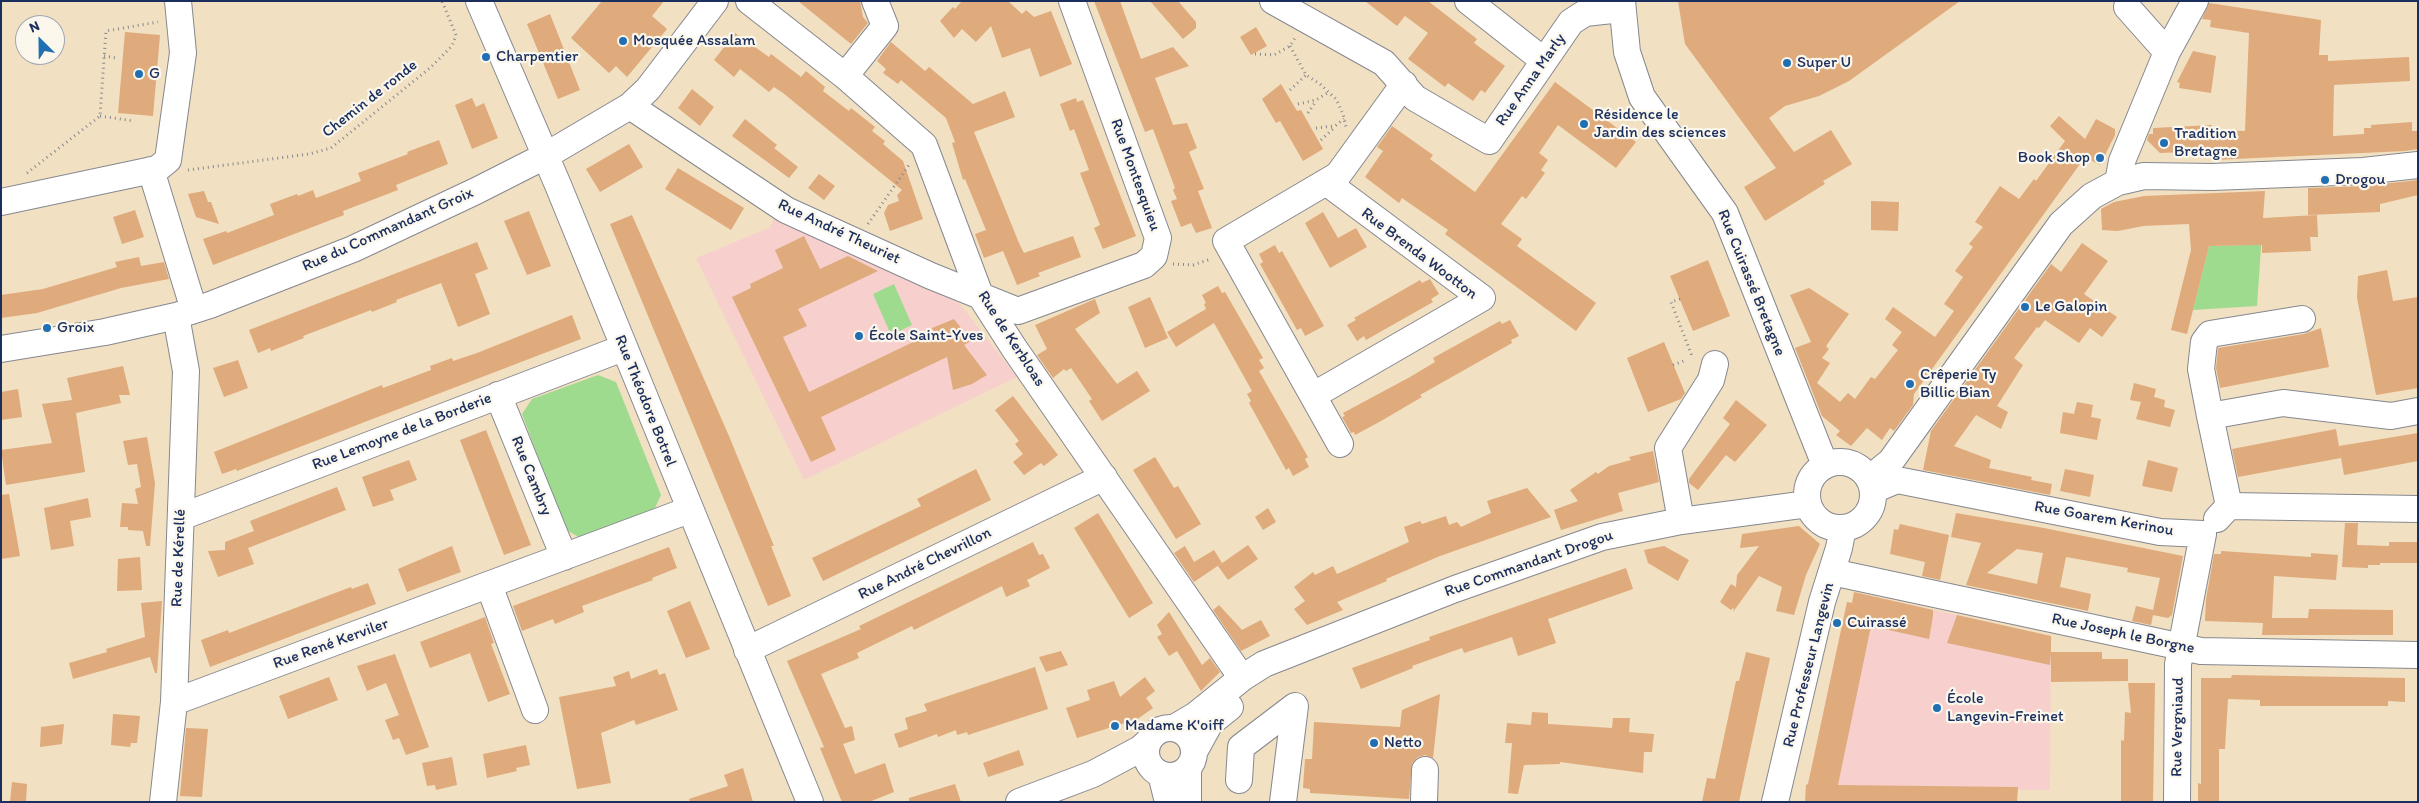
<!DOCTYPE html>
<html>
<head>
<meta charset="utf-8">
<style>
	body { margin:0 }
	#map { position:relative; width:2419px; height:803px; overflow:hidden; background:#f1e0c1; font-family:Itim,sans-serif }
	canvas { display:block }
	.frame { position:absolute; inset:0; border:2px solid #1b2f5e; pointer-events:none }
	.north { position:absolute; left:15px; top:15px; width:50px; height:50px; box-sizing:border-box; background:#fbf7ec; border:1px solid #a1a7b3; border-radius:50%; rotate:337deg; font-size:14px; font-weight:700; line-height:20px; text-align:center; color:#1b2f5e }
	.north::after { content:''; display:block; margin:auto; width:18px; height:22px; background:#1f6fb2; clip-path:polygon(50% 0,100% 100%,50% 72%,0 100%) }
</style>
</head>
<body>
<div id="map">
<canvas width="2419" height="803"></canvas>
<div class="frame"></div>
<div class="north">N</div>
</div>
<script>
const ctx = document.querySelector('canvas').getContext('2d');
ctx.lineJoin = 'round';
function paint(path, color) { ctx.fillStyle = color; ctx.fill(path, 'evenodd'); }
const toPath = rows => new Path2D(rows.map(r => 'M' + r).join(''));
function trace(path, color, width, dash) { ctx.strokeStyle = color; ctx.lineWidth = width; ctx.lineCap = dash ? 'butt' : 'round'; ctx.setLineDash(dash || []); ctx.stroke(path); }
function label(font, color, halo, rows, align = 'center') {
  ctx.font = font + ' Itim,sans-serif'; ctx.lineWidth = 4.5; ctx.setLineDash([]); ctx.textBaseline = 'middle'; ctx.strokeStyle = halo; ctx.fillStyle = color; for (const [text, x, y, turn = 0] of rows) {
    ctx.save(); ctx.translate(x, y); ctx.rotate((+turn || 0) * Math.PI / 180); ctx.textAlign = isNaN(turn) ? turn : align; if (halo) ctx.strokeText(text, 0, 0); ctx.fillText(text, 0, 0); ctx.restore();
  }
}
paint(toPath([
	[777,214,959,303,1017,377,804,480,696,258,769,228],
	[1854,592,2051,636,2050,790,2018,790,2017,802,1805,802,1806,785,1808,784,1847,602,1852,603]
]), '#f7d0cd');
paint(toPath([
	[2262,233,2257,306,2193,310,2209,246,2245,245],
	[894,284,912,325,891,335,873,294],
	[598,375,616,382,661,495,654,510,580,538,565,529,522,414,532,399]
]), '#9fdb8f');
paint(toPath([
	[602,1,664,1,652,16,667,29,627,77,616,66,609,73,571,38],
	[798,1,860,1,863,17,868,23,851,44],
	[962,1,1008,1,1022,14,1026,10,1034,17,1051,11,1072,64,1040,77,1030,48,1002,58,991,26,976,42,962,29,954,38,940,21,953,7,955,9],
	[1094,1,1120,1,1141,59,1173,47,1189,66,1155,78,1173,125,1187,123,1197,148,1189,152,1204,189,1198,191,1212,228,1196,233,1191,223,1181,227,1171,201,1177,199,1173,190,1175,188,1153,129,1145,132],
	[1150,1,1178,1,1196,22,1196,28,1183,39],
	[1365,1,1428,1,1477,39,1474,43,1505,66,1485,93,1481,90,1473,101,1448,83,1445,87,1408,59,1428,33,1405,16,1397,26],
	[1678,1,1960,1,1849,81,1819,96,1785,106,1769,118,1794,152,1831,130,1852,164,1823,181,1825,184,1765,221,1744,187,1776,168,1685,44],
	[2209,3,2321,20,2319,55,2328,55,2328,61,2409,57,2410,81,2334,85,2333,136,2364,134,2364,128,2371,128,2371,125,2412,122,2412,131,2418,131,2418,149,2405,151,2213,160,2213,151,2160,153,2147,140,2149,134,2153,134,2153,128,2212,125,2212,130,2245,131,2249,33,2210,27,2211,20,2202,19],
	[550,14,580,90,558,99,527,24],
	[1256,27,1267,46,1251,55,1240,37],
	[125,32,160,35,153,116,118,113],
	[735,33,769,57,771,54,801,77,806,71,825,87,823,91,849,111,851,108,875,127,872,131,885,141,883,144,903,161,923,219,890,231,884,213,888,205,899,201,897,195,902,190,783,93,774,87,769,92,740,69,734,77,714,60],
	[891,42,925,71,929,67,973,104,1005,91,1015,117,974,132,1019,243,1024,253,1073,236,1081,257,1038,273,1040,276,1017,285,1003,251,984,258,975,234,986,230,965,179,963,180,952,143,955,142,946,118,901,80,898,84,883,73,886,69,877,61],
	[2193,51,2216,56,2211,93,2179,88,2180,83,2177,82],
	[1555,82,1636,142,1616,168,1558,125,1539,153,1548,160,1541,170,1545,173,1526,199,1522,196,1501,224,1522,239,1517,246,1596,303,1576,331,1445,234,1448,230,1402,198,1399,203,1365,177,1383,151,1377,147,1392,126,1433,155,1430,159,1475,192],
	[1281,84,1297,111,1301,110,1323,149,1303,161,1280,121,1276,123,1262,99],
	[692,89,714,107,700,126,678,108],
	[472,98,476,107,484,103,498,138,472,149,455,105],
	[1076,98,1077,102,1083,100,1136,236,1103,249,1094,228,1100,225,1080,173,1089,170,1074,129,1070,131,1060,104],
	[2059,116,2085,139,2096,119,2115,129,2115,135,2100,165,2085,157,1914,394,1913,405,1894,431,1890,428,1882,440,1867,428,1851,446,1836,435,1840,431,1822,416,1795,348,1811,342,1790,295,1809,288,1849,314,1826,346,1829,349,1822,358,1830,363,1817,383,1840,402,1848,393,1855,399,1871,377,1875,379,1898,350,1892,345,1902,332,1885,319,1893,307,1935,337,1954,311,1944,304,1963,277,1955,271,1973,247,1969,244,1983,227,1975,222,2000,186,2019,199,2034,179,2036,181,2065,141,2050,126],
	[745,119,777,145,774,148,798,167,789,178,732,136],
	[439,140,448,164,396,185,398,190,343,211,344,215,213,265,203,239,226,231,227,233,274,215,270,204,297,194,298,196,313,190,316,198,361,181,358,173,408,154,407,152],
	[629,144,643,167,600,192,586,169],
	[678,168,744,208,731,230,665,189],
	[819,174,835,186,824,200,808,188],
	[2418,180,2418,195,2380,204,2380,212,2308,215,2308,188,2364,186],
	[204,191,208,202,211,202,219,224,196,217,188,194],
	[2265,191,2263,218,2317,215,2318,237,2310,237,2311,251,2262,253,2262,245,2209,246,2187,334,2171,330,2191,250,2189,224,2143,226,2118,231,2102,230,2101,209,2114,202,2144,196],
	[1871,201,1899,202,1898,231,1871,230],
	[135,210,144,237,122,244,113,217],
	[529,211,551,266,527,275,504,221],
	[1323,212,1338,238,1356,228,1367,247,1330,268,1305,223],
	[632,215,729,436,774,546,771,546,791,596,768,606,610,224],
	[804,236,820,269,848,256,878,271,798,309,807,326,783,337,809,392,934,332,932,328,954,319,971,341,964,345,987,375,972,384,953,390,947,357,821,417,836,450,811,462,732,297,751,288,750,284,783,268,775,250],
	[477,242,488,269,475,274,490,314,458,327,441,283,396,300,397,302,372,312,371,310,303,336,304,338,271,351,270,348,258,353,249,330],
	[2082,243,2108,261,2084,294,2117,317,2102,337,2090,328,2079,343,2045,320,2039,328,2037,327,2014,358,2023,365,1997,406,2008,412,2001,429,1976,415,1954,446,1991,460,1989,468,2032,477,2031,480,2052,484,2050,495,1923,470,1931,431,2051,264,2061,272],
	[1275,245,1279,253,1282,251,1324,326,1305,336,1301,328,1297,330,1260,264,1263,262,1259,254],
	[139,257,141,266,164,262,169,279,121,288,37,313,1,318,1,295,43,289,117,267,115,262],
	[1708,260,1730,316,1693,331,1670,276],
	[2387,270,2393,301,2418,297,2418,388,2376,395,2357,298,2358,276],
	[1430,279,1439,294,1431,299,1433,302,1366,340,1364,336,1357,341,1347,325,1356,320,1354,318,1420,280,1422,283],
	[1218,286,1222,293,1225,292,1263,358,1259,360,1264,368,1259,371,1308,457,1305,459,1309,467,1293,476,1289,468,1286,470,1249,403,1251,401,1247,394,1252,391,1214,323,1176,347,1167,332,1206,309,1204,304,1206,303,1202,295],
	[1150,297,1168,338,1145,348,1128,307],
	[1095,299,1100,313,1075,329,1117,384,1137,371,1150,391,1102,421,1089,401,1092,399,1071,368,1066,371,1064,369,1053,378,1037,355,1047,349,1035,325],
	[572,315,581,339,237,471,236,469,222,474,214,452,382,385,383,388,431,370,430,366,452,358,453,361,477,353],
	[1510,320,1519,336,1511,340,1512,343,1420,395,1422,397,1381,421,1355,435,1354,432,1351,433,1342,417,1345,416,1343,413,1410,377,1435,362,1433,358,1500,321,1502,324],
	[2321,328,2329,367,2220,388,2216,368,2218,348,2304,334],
	[1664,342,1685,393,1681,399,1648,412,1627,358],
	[238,360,248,388,224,397,213,368],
	[123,366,130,395,119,395,121,403,76,413,85,472,6,485,1,450,52,443,42,404,72,400,67,378],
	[2134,383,2156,389,2154,397,2165,400,2164,407,2175,410,2170,427,2136,419,2141,402,2130,400],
	[18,389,22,417,1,420,1,392],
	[1013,396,1058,455,1044,466,1041,463,1024,475,1013,462,1023,454,1015,444,1019,441,995,410],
	[1736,400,1767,425,1735,462,1726,455,1698,490,1689,483,1689,479,1730,424,1723,418],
	[2077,402,2093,405,2091,417,2101,419,2097,440,2060,433,2063,412,2074,414],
	[2336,429,2341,458,2238,477,2232,449],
	[486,430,531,545,504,555,460,440],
	[2418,433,2418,461,2344,475,2339,446],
	[147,437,155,483,150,546,146,546,143,531,128,530,128,527,120,527,122,503,138,504,135,489,141,487,137,464,128,465,123,441],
	[1653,451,1659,482,1618,493,1623,511,1561,530,1554,510,1578,501,1570,490,1596,472,1598,474,1609,466,1631,460,1629,457],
	[1155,457,1174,488,1178,486,1201,524,1176,539,1133,470],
	[409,460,417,480,390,490,394,500,373,507,362,477],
	[2148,460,2178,468,2172,492,2142,486],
	[976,469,991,500,823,581,812,558,921,506,917,499],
	[2065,469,2094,475,2090,497,2060,491],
	[337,487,346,510,248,548,254,564,218,577,208,551,225,550,225,542,254,531,250,521],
	[1527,488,1551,517,1440,556,1386,579,1387,581,1337,602,1343,610,1307,625,1294,609,1305,601,1294,587,1313,572,1315,575,1333,566,1337,574,1409,542,1404,527,1420,521,1422,524,1446,516,1449,525,1457,522,1461,527,1491,513,1487,501],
	[9,494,20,556,1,559,1,495],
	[88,498,91,517,70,521,74,546,51,550,44,508],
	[1268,508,1276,522,1263,530,1255,517],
	[1098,513,1153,603,1129,618,1074,528],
	[1956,513,2044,528,2183,556,2172,615,2168,618,2153,615,2151,625,2132,621,2136,606,2153,610,2160,578,2127,572,2128,568,2066,557,2060,587,2091,594,2088,611,1966,585,1981,543,1951,537],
	[2017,549,2043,553,2037,584,1987,573],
	[2345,523,2358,523,2357,545,2389,546,2389,542,2418,542,2418,563,2380,563,2380,565,2368,565,2368,568,2342,567],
	[1900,524,1949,535,1940,580,1922,576,1925,562,1890,554,1894,529,1898,530],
	[1799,526,1820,544,1806,575,1794,615,1776,611,1782,587,1759,576,1733,612,1734,607,1731,610,1720,602,1731,584,1736,587,1737,575,1759,546,1740,548,1742,534],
	[1033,542,1039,555,1043,554,1050,568,1027,580,1030,586,1006,597,1002,586,914,630,912,626,857,653,859,658,821,674,845,728,852,726,855,740,843,744,855,774,885,763,894,792,869,802,842,802,820,748,824,747,787,661,861,629,859,626],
	[1248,545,1258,559,1228,580,1218,566],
	[452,546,461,572,407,592,398,569],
	[1185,546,1194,562,1214,550,1222,563,1194,582,1174,553],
	[1664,546,1689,560,1678,581,1648,563,1644,550],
	[669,547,677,568,652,578,653,580,582,606,584,612,555,624,553,619,522,631,513,606],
	[2221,551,2311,557,2311,553,2338,555,2336,580,2274,576,2272,618,2308,618,2309,609,2393,610,2393,635,2262,635,2263,623,2205,621,2206,599,2214,554,2221,554],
	[140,557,142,590,117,591,118,559],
	[1626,568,1633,589,1548,619,1556,643,1518,656,1512,637,1464,653,1462,648,1412,666,1413,668,1361,689,1352,668,1430,640,1429,637],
	[368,583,376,604,210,667,201,640,228,630,229,633,351,587,352,589],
	[1854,592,1933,610,1933,616,1929,639,1871,626,1838,785,2018,787,2017,802,1805,802,1806,785,1808,784,1847,602,1852,603],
	[162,601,157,673,155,673,150,657,73,679,69,663,107,652,106,649,145,637,141,603],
	[690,601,710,649,686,658,667,611],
	[1219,605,1242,630,1261,620,1270,636,1241,651,1213,610],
	[1169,612,1202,665,1210,658,1220,672,1201,691,1177,651,1169,656,1157,637,1162,634,1157,625],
	[1957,615,2051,636,2051,652,2102,652,2102,659,2128,659,2128,681,2051,682,2051,653,2050,665,1947,643],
	[485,617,494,643,491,644,510,694,488,702,470,653,430,668,420,642],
	[1061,651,1068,665,1046,672,1039,657],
	[1746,652,1770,658,1739,802,1702,802,1707,778,1715,779,1736,681,1739,681],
	[395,654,429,747,406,755,399,738,393,740,385,720,399,715,386,683,367,691,357,666],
	[1035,667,1048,709,968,735,967,732,957,735,956,730,938,737,937,734,899,748,894,734,908,729,905,718,927,711,924,704],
	[657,669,659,675,665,673,678,710,636,725,634,720,601,733,611,783,577,789,559,697,616,686,613,677,629,671,631,679],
	[2232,675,2405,678,2405,702,2388,701,2388,706,2260,706,2260,700,2228,699,2225,749,2219,749,2219,802,2198,802,2198,783,2201,784,2201,678,2231,678],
	[329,677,338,700,288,719,279,696],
	[1145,677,1155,691,1146,698,1153,708,1129,725,1128,722,1077,738,1066,708,1090,700,1087,690,1114,681,1120,697],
	[2128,683,2155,683,2153,802,2121,802,2121,740,2124,741,2125,712,2131,713],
	[1440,694,1433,758,1425,755,1418,757,1412,763,1409,799,1310,793,1310,789,1303,788,1305,759,1312,759,1314,722,1400,727,1402,710],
	[1532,712,1548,713,1548,724,1612,728,1613,718,1630,718,1629,732,1654,734,1652,752,1644,752,1643,773,1560,762,1560,764,1524,765,1518,794,1508,793,1512,743,1505,743,1507,723,1531,725],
	[113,714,140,716,137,743,131,743,130,747,111,745],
	[64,724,62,744,40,747,41,727],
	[186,728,208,729,202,797,180,796],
	[526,745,530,765,516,768,517,771,487,778,483,754],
	[1019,750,1024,765,988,777,983,763],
	[452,757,457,785,436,790,435,785,427,786,422,763],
	[743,768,753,802,690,802,689,799,728,786,724,775],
	[12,782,27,784,26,802,10,802],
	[955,784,961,802,909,802,909,798]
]), '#dfaa7c');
const minor = toPath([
	[479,1,558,185,810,802],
	[749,1,845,76,924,145,980,295,1014,348,1242,678],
	[1273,1,1384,63,1415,98,1489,141,1571,22,1585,13,1621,9],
	[1468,1,1543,60],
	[1622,1,1627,52,1642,97,1725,213,1825,465],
	[2127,7,2167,52],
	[845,76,885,26,875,1],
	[630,106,786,210,931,276,1018,311,1144,265,1154,256,1158,238,1072,1],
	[151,170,194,310],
	[2118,182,2122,161,2167,52,2195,1],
	[1,202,157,169,168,160,183,53,178,1],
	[1,349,105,332,176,316,210,305,353,249,476,191,545,156,630,106,648,89,715,1],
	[498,395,564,557],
	[1314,395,1482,298,1326,182],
	[2210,416,2201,369,2204,342,2210,334,2302,319],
	[1340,444,1226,241,1338,175,1404,84],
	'1807 495a33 33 0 1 1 66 0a33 33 0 1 1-66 0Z',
	[1869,479,1891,461,2061,224,2092,196,2118,182,2144,176,2212,177,2363,171,2418,165],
	[1873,490,1897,480,2160,532,2203,534],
	[2229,506,2210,416,2283,403,2391,416,2418,411],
	[181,517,623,348],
	[2217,519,2229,506,2418,509],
	[1681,521,1668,448,1711,380,1715,364],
	[1832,572,2201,651,2418,655],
	[489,585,535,710],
	[747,650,1104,477],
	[174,702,689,510],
	'1146 752a24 24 0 1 1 48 0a24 24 0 1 1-48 0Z',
	[1174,728,1196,715,1242,678,1264,664,1455,589,1602,537,1681,521,1808,504],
	[1194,752,1210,723,1230,707],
	[1188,769,1188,802],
	[1161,774,1168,802],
	[1239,780,1241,747,1295,706,1283,802],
	[163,802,174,702,186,371,176,316],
	[1019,802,1093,774,1140,749,1148,742],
	[1424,802,1425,770],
	[1775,802,1822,602,1839,548,1843,528],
	[2177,802,2178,664,2203,534]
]);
trace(minor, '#868890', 28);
trace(toPath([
	[1290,46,1306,75,1320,84,1336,99,1343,114,1346,127],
	[1255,54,1274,55,1290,46,1295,38],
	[104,56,116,58],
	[1290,90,1306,75],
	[1298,104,1316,100,1329,92],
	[1308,113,1316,101],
	[100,116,134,121],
	[1316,128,1335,126,1344,119],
	[1321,140,1335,127],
	[188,170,309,154,331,148,430,68,452,46,456,35,442,1],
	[27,173,100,116,106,31,158,22],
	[868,224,909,165],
	[1173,264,1193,265,1211,259],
	[1680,299,1671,302,1692,356],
	[1673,365,1686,360]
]), '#868890', 3, [1, 4]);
trace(minor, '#fff', 26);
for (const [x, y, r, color] of [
	[623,41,5,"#1f6fb2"],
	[486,57,5,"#1f6fb2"],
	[1787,63,5,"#1f6fb2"],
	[139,74,5,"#1f6fb2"],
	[1584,124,5,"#1f6fb2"],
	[2164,143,5,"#1f6fb2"],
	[2100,158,5,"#1f6fb2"],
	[2325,180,5,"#1f6fb2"],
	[2025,307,5,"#1f6fb2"],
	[47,328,5,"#1f6fb2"],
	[859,336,5,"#1f6fb2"],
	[1910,384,5,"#1f6fb2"],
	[1837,623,5,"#1f6fb2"],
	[1937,708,5,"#1f6fb2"],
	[1115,726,5,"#1f6fb2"],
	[1374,743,5,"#1f6fb2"]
]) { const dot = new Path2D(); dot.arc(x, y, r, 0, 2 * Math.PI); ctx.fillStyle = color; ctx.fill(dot); trace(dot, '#fbf7ec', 2); }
label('16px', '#1b2f5e', '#fbf7ec', [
	["Mosquée Assalam",633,41],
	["Charpentier",496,57],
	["Super U",1797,63],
	["G",149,74],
	["Résidence le",1594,115],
	["Jardin des sciences",1594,133],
	["Tradition",2174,134],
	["Bretagne",2174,152],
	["Book Shop",2090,158,"right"],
	["Drogou",2335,180],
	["Le Galopin",2035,307],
	["Groix",57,328],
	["École Saint-Yves",869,336],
	["Crêperie Ty",1920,375],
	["Billic Bian",1920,393],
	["Cuirassé",1847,623],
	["École",1947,699],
	["Langevin-Freinet",1947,717],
	["Madame K'oiff",1125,726],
	["Netto",1384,743]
], 'left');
label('16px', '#1b2f5e', '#fbf7ec', [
	["Rue Anna Marly",1531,80,-55],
	["Chemin de ronde",370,99,-38],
	["Rue Montesquieu",1135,175,70],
	["Rue du Commandant Groix",388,230,-24],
	["Rue André Theuriet",839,232,25],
	["Rue Brenda Wootton",1419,254,37],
	["Rue Cuirassé Bretagne",1751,283,68],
	["Rue de Kerbloas",1011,339,57],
	["Rue Théodore Botrel",645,401,68],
	["Rue Lemoyne de la Borderie",402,432,-21],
	["Rue Cambry",531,476,68],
	["Rue Goarem Kerinou",2104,519,10],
	["Rue de Kérellé",179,558,-88],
	["Rue André Chevrillon",925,564,-26],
	["Rue Commandant Drogou",1529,564,-19],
	["Rue Joseph le Borgne",2123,634,12],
	["Rue René Kerviler",331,644,-20],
	["Rue Professeur Langevin",1809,665,-76],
	["Rue Vergniaud",2178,727,-89]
]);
</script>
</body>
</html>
